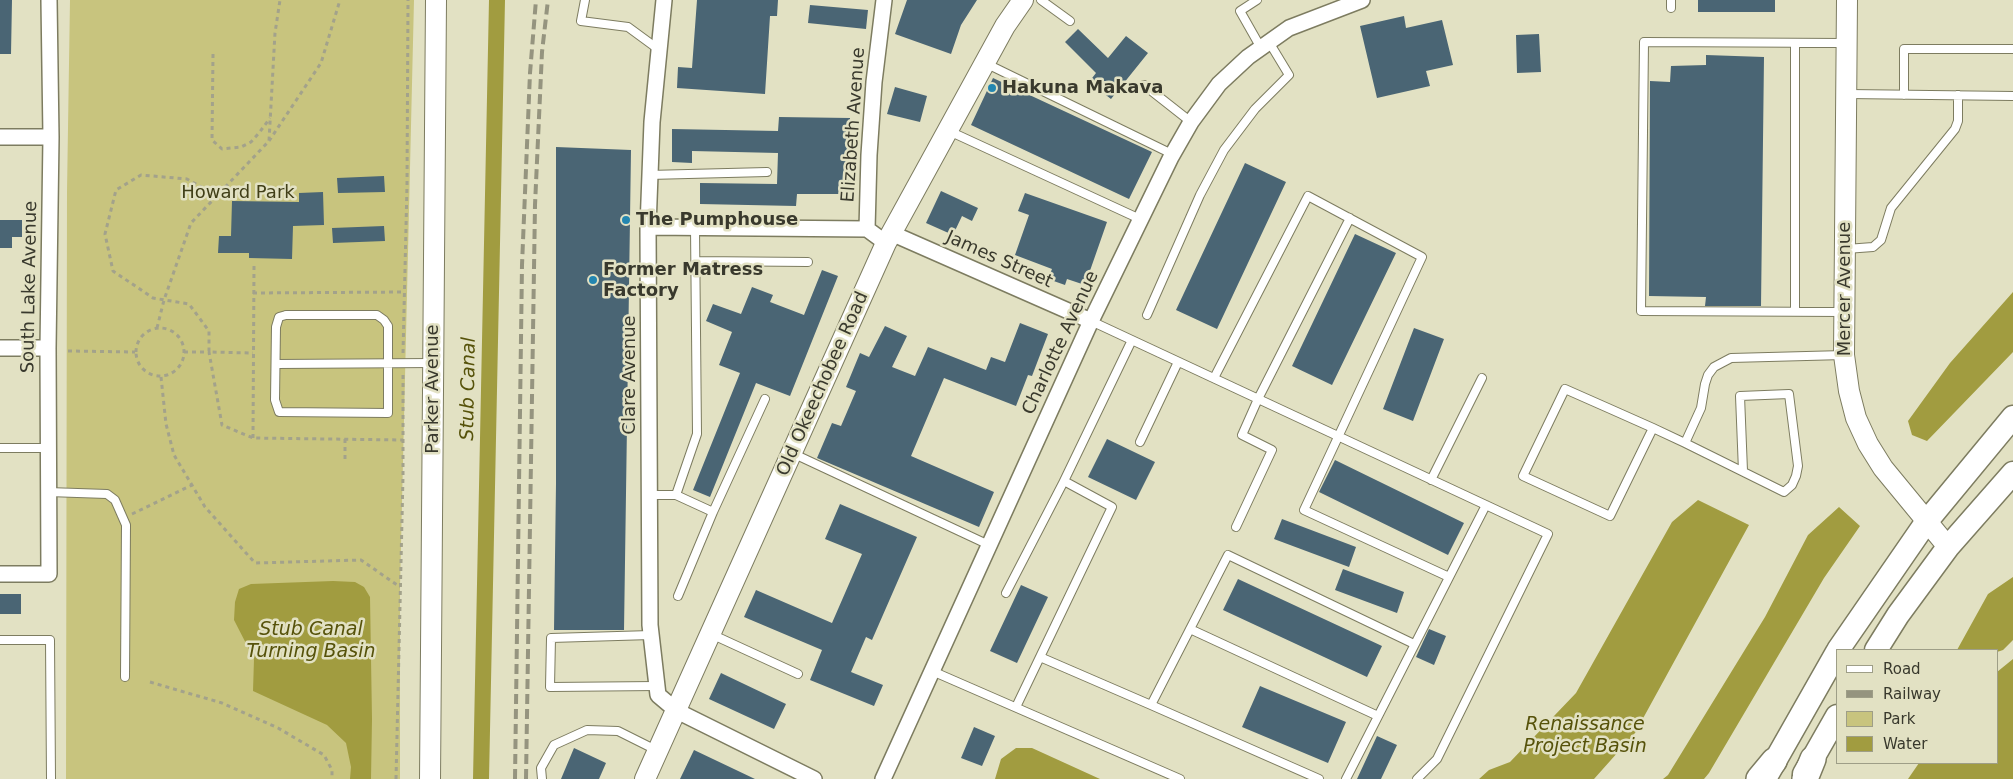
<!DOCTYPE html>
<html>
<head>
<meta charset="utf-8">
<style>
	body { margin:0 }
	#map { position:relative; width:2013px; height:779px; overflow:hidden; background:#e2e1c3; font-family:"DejaVu Sans",sans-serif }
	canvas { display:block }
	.legend { position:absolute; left:1836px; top:649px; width:162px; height:115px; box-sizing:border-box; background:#e2e1c3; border:1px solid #9e9e87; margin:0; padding:6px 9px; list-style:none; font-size:15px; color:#39392d }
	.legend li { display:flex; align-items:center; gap:10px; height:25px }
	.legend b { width:25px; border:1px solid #9e9e87 }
</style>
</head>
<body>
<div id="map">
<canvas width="2013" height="779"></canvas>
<ul class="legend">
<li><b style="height:6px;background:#fff"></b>Road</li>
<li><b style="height:6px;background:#95947f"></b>Railway</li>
<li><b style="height:14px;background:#c8c47e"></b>Park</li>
<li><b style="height:14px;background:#a19c40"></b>Water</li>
</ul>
</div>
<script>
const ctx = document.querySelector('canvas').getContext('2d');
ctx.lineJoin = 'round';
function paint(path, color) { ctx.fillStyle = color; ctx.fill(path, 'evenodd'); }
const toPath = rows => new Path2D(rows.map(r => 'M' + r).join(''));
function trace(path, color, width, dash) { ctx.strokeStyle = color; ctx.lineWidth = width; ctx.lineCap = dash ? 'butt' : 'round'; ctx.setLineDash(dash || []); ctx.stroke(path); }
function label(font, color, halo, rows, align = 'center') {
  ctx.font = font + ' "DejaVu Sans",sans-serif'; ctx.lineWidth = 5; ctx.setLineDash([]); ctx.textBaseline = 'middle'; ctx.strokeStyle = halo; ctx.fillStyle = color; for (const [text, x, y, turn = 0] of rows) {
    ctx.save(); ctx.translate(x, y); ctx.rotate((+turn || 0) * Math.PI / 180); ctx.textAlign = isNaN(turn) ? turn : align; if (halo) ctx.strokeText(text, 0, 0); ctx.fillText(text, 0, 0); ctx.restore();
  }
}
paint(toPath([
	[70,0,414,0,400,587,400,779,66,779,67,192]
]), '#c8c47e');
paint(toPath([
	[2013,292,2013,352,1927,441,1912,435,1908,421,1950,363],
	[1698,500,1749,525,1635,733,1594,779,1479,779,1489,770,1510,762,1576,693,1672,522],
	[1839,507,1860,526,1824,578,1709,773,1704,779,1663,779,1668,775,1765,617,1808,535],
	[2013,577,2013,640,2003,650,1997,652,1997,650,1957,650,1988,594],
	[333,581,355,582,364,587,370,597,372,719,371,779,350,779,351,767,346,743,327,725,253,691,254,659,234,620,235,602,239,589,251,584],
	[2013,659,2013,779,1908,779,1919,763,1997,763,1997,672],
	[1016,748,1032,748,1100,779,995,779,1001,759]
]), '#a19c40');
trace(toPath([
	[481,779,497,0]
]), '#a19c40', 16);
paint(toPath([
	[0,0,12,0,11,54,0,54],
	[697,0,778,0,777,16,770,16,765,94,677,88,678,67,692,68],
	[907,0,977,0,961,25,951,54,895,34],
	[1698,0,1775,0,1775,12,1698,12],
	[810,5,868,10,866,29,808,23],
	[1404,16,1406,28,1442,20,1453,65,1426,71,1430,86,1377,98,1360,26],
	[1078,29,1108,58,1126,36,1148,53,1111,99,1089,82,1096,73,1065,42],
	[1539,34,1541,72,1517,73,1516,35],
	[1706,55,1764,57,1761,306,1705,306,1706,297,1649,296,1650,81,1670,82,1671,66,1706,65],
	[993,78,1152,152,1129,199,971,125],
	[895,87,927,96,920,122,887,114],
	[779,117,850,118,849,194,797,194,796,206,700,204,700,183,777,184,778,153,692,151,692,163,672,162,672,129,778,131],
	[556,147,631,150,624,630,554,630,556,484],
	[1245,163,1286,182,1217,329,1176,310],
	[384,176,385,192,338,193,337,178],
	[941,191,978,208,972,221,962,216,953,235,926,223],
	[323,192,324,225,293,226,292,259,249,258,249,253,218,253,219,236,231,236,232,201,299,202,299,193],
	[1025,193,1107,222,1085,285,1067,279,1065,285,1048,279,1052,269,1015,255,1029,215,1018,211],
	[0,220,22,220,22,237,12,237,12,248,0,248],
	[384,226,385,241,333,243,332,228],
	[1355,234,1396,253,1332,385,1292,366],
	[822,270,838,276,790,396,756,383,710,497,693,490,740,373,719,365,732,332,706,321,713,304,741,314,752,287,773,295,770,302,804,315],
	[1020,323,1048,334,1032,376,1028,375,1016,406,944,378,911,456,994,492,979,527,817,458,832,423,841,426,856,391,846,387,860,353,869,357,885,326,907,336,892,367,915,376,928,347,986,370,991,357,1005,362],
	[1414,328,1444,339,1413,421,1383,409],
	[1107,439,1155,462,1136,500,1088,477],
	[1335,460,1464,523,1448,555,1319,492],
	[840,504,917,537,872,640,866,637,851,672,883,685,874,706,810,680,822,650,744,617,756,590,832,623,862,554,825,539],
	[1282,519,1356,547,1349,567,1274,539],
	[1343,569,1404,592,1397,613,1335,590],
	[1238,579,1382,646,1367,677,1223,610],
	[1021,585,1048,597,1017,663,990,651],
	[0,594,21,594,21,614,0,614],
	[1429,629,1446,636,1434,665,1416,657],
	[721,673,786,704,774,729,709,699],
	[1260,686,1346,722,1328,763,1242,727],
	[974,727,995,736,982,766,961,758],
	[1377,736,1397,745,1381,779,1357,779],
	[574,748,606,763,599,779,561,779],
	[694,750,755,779,680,779]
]), '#4a6574');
const service = toPath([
	[585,0,581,21,628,27,658,49],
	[1041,0,1070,21],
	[1257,0,1240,11,1261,48],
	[1671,8,1671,0],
	[985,63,1172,154],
	[1144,85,1191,122],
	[1848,94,2013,96],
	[1904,95,1904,49,2013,49],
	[949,131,1140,219],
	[649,175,767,172],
	[1846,249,1873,247,1881,240,1891,208,1955,129,1958,121,1958,95],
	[696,261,808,262],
	[1795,312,1795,43],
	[1844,312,1641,311,1644,42,1845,43],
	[286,315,377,315,384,320,388,326,388,413,279,412,275,400,276,327,279,317,286,315],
	[1147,315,1200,195,1224,150,1255,109,1289,75,1269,42],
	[1091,321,1548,534,1437,759,1417,779],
	[276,364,433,363],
	[1214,378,1308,196,1422,257,1304,510,1449,577],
	[1653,428,1610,516,1523,476,1565,389,1608,408,1653,428,1685,443],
	[1140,442,1178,362],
	[0,448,48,448],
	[792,453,989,545],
	[1743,471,1740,396,1789,394,1798,466,1796,476,1792,485,1784,492,1685,443,1701,408,1705,384,1708,375,1714,367,1731,358,1844,355],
	[1431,480,1482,378],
	[1064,481,1132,340],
	[48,492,107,494,115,500,126,525,125,677],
	[649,495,676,495,697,434,695,228],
	[676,495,713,512,678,596],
	[713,512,765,399],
	[1236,527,1272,450,1242,435,1258,399,1350,218],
	[1006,593,1064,481,1112,507,1016,707],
	[1190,629,1378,716],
	[711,634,798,674],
	[651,635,551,638,550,687,657,686],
	[0,640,50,640,51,779],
	[1040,657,1151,705,1228,555,1414,644],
	[932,671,1180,779],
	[1151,705,1319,779],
	[542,779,541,768,554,745,587,730,618,731,656,750],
	[1346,779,1486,505]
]);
const minor = toPath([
	[664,0,652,122,648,227,650,625,658,695,677,711,814,779],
	[884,0,874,82,869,155,867,229,886,243],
	[0,137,51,137],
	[648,227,867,229],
	[891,233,1091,321],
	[0,348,48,348],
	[0,574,49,574,48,348,51,137,49,0],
	[883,779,1091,321,1171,157,1191,122,1219,84,1248,57,1289,28,1362,0]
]);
const tertiary = toPath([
	[1847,0,1844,355,1849,391,1856,418,1868,444,1883,468,1948,547],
	[430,779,436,0],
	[645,779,886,243,1005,26,1023,0]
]);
const secondary = toPath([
	[1838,650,1927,521,2013,417],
	[1876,650,1898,615,1948,547,2013,473],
	[1804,774,1837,716],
	[1766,777,1837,652]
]);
const primary = toPath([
	[1759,779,1774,761],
	[1805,779,1813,759]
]);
trace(service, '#7d7c60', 10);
trace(minor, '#7d7c60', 18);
trace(tertiary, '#7d7c60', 22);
trace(secondary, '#7d7c60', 25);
trace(primary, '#7d7c60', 28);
trace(toPath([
	[213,54,212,140,222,149,241,147,251,142,259,133,270,118],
	[269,141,321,63,340,0],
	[217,196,187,179,141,175,116,190,105,234,113,271,153,298,189,304,209,331,209,352,253,353],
	[253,293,405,292],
	'136 352a24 24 0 1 1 48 0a24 24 0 1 1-48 0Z',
	[157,328,164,300,191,223,269,141,275,33,280,0],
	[68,351,135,352],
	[184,352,209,352,222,425,253,438,403,440],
	[403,353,407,185,408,0],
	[161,377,166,424,174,455,205,507,255,563,361,560,400,587],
	[253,438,254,266],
	[345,439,345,460],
	[132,514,192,485],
	[150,682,222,703,278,728,324,755,332,770,332,779],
	[396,779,403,476,403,372]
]), '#a3a28b', 3, [4, 4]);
trace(service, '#fff', 8);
trace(minor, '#fff', 15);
trace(tertiary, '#fff', 20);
trace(secondary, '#fff', 22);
trace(primary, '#fff', 25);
trace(toPath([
	[515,779,522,265,530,73,536,0],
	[526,779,535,205,542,52,548,0]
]), '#95947f', 4, [10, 5]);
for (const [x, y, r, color] of [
	[992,88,5,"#2486b0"],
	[626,220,5,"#2486b0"],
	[593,280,5,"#2486b0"]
]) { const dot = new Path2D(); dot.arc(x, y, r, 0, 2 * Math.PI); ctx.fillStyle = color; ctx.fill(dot); trace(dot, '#e2e1c3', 2); }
label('bold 18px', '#39392d', '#e2e1c3', [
	["Hakuna Makava",1002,88],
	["The Pumphouse",636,220],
	["Former Matress",603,270],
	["Factory",603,291]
], 'left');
label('18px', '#39392d', '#e2e1c3', [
	["Elizabeth Avenue",854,125,-86],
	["James Street",999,260,24],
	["South Lake Avenue",30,287,-89],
	["Mercer Avenue",1845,289,-90],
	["Charlotte Avenue",1061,343,-65],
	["Clare Avenue",630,375,-90],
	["Old Okeechobee Road",823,384,-66],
	["Parker Avenue",433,389,-90]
]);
label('18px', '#413f18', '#e2e1c3', [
	["Howard Park",238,193]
]);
label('italic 19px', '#56520a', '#e2e1c3', [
	["Stub Canal",469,389,-89],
	["Stub Canal",311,630],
	["Turning Basin",311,652],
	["Renaissance",1585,725],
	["Project Basin",1585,747]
]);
</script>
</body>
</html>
